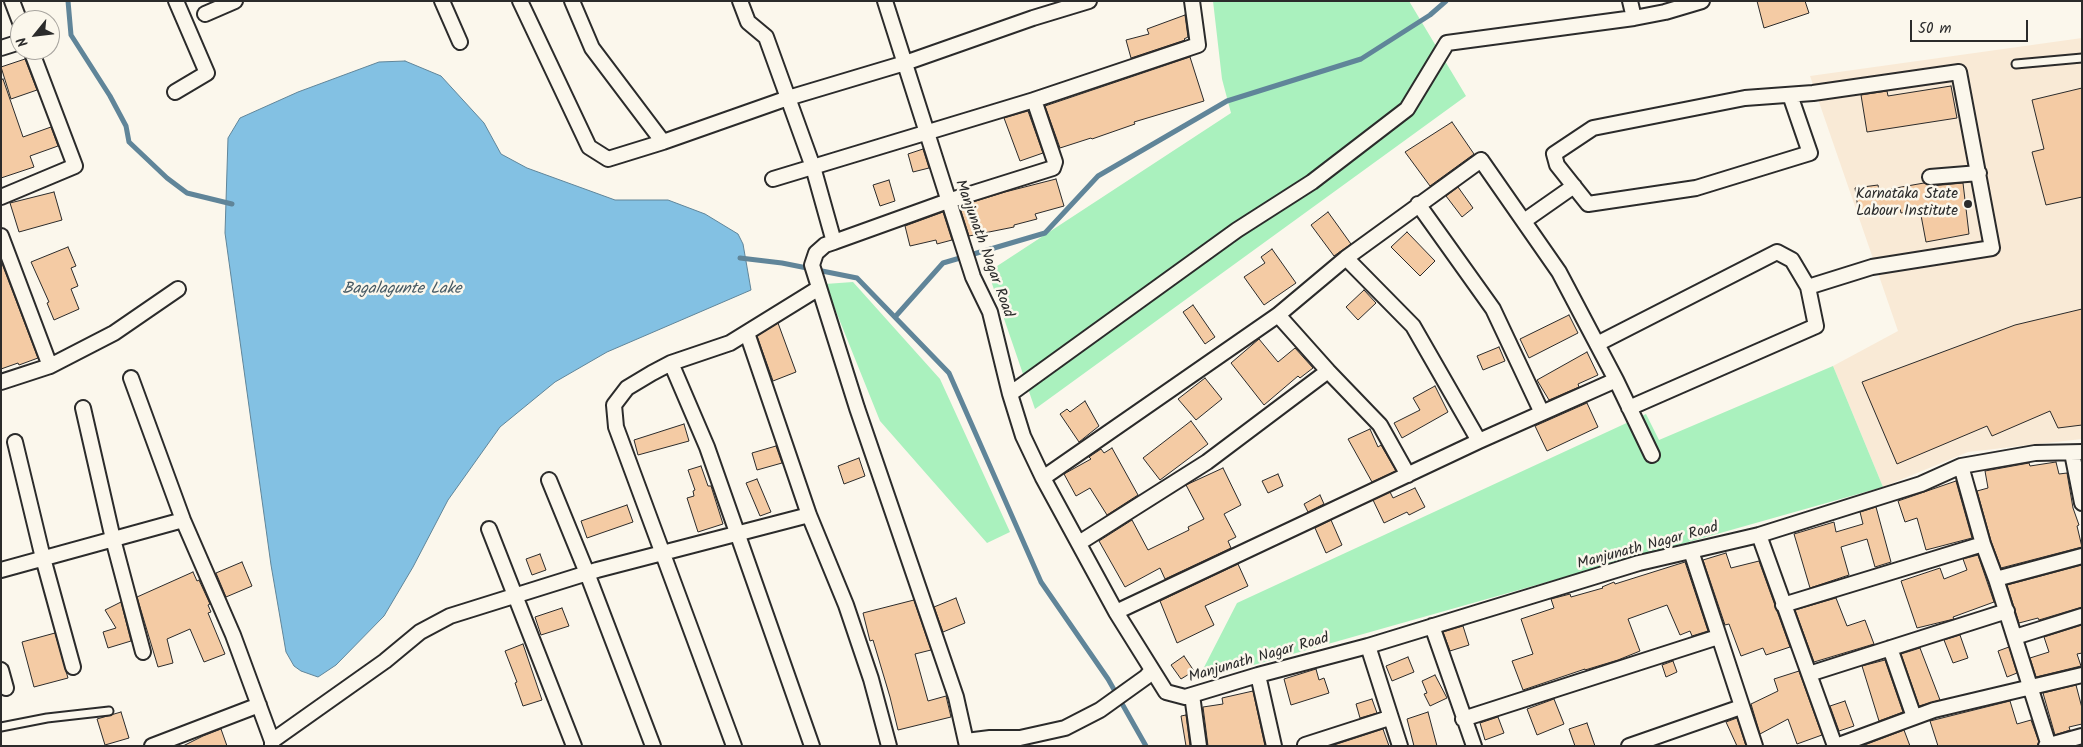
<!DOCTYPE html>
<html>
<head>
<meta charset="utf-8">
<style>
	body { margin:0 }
	#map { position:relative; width:2083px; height:747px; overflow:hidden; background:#fbf7ec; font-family:Kalam,sans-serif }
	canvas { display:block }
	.frame { position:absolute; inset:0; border:2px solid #2b2b2b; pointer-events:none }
	.north { position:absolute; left:10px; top:10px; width:50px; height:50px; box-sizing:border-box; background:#fbf7ec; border:1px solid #a8a59f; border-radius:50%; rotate:241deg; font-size:14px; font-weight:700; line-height:20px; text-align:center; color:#2b2b2b }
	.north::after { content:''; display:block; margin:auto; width:18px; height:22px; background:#2b2b2b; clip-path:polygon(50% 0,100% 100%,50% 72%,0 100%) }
	.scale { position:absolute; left:1910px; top:20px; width:118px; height:22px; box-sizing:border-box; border:2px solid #2b2b2b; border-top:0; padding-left:6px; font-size:15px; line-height:18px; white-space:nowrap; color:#2b2b2b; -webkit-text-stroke:4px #fbf7ec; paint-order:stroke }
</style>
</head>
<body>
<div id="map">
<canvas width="2083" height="747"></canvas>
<div class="frame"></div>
<div class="north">N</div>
<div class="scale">50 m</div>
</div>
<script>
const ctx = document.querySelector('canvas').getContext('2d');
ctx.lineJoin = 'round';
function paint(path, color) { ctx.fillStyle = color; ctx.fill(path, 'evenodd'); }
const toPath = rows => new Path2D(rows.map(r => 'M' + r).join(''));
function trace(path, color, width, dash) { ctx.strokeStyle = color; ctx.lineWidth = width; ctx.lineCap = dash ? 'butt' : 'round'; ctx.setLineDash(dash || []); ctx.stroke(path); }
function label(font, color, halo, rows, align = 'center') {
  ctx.font = font + ' Kalam,sans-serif'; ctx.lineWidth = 5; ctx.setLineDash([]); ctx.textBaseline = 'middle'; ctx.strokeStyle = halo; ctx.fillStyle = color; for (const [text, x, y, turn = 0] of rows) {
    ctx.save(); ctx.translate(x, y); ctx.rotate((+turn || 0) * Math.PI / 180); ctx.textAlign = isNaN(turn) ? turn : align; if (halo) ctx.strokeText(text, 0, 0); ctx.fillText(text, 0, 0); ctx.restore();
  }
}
paint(toPath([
	[2082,38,2082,439,1968,452,1883,487,1833,366,1898,331,1810,76]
]), '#f9ead6');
paint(toPath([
	[1213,1,1409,1,1466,96,1035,409,988,272,1231,113,1222,79],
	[853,282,940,379,1010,532,987,543,880,421,825,284],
	[1833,366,1883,487,1197,681,1237,603,1646,414,1659,440]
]), '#aaf1be');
const water = toPath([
	[405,61,441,76,484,123,501,154,527,168,615,200,668,200,705,214,738,234,743,244,751,290,607,352,555,382,500,427,448,500,413,567,384,616,336,665,318,677,301,671,294,666,286,652,271,565,225,233,228,138,240,118,298,92,379,62,405,61]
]);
paint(water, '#83c1e3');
trace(water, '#608599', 1);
trace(toPath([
	[68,1,71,35,110,96,126,126,129,142,167,178,187,193,232,204],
	[740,258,782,263,857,278,949,373,1041,582,1108,679,1146,746],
	[895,317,943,263,1045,233,1098,176,1227,101,1361,59,1430,15,1446,1]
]), '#608599', 5);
const building = toPath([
	[1757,1,1805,1,1809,13,1764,28,1757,1],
	[1185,15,1188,37,1184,39,1185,40,1131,58,1126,40,1149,34,1147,29,1185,15],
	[1190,57,1204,101,1134,122,1135,124,1092,139,1091,138,1060,148,1045,106,1190,57],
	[25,59,37,90,11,99,1,67,25,59],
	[3,79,23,137,51,127,58,146,30,156,34,167,1,178,1,80,3,79],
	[1951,86,1957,118,1867,132,1861,95,1887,91,1888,96,1951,86],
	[2082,88,2082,197,2046,205,2032,152,2044,149,2032,100,2082,88],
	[1028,111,1043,153,1020,161,1004,118,1028,111],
	[1452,122,1474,154,1430,186,1405,152,1452,122],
	[923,149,929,168,913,172,908,154,923,149],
	[1056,179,1064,206,1035,214,1037,219,1014,225,1014,227,969,236,960,208,964,207,963,205,1005,192,1056,179],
	[889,180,895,201,880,206,873,185,889,180],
	[1924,183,1931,186,1963,183,1969,234,1926,242,1920,210,1901,213,1900,208,1859,215,1855,188,1878,185,1879,191,1924,183],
	[1458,187,1473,208,1462,217,1446,196,1458,187],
	[54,192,62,220,19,232,10,203,54,192],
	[943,212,952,240,937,244,936,240,910,246,905,226,943,212],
	[1328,212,1351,244,1334,256,1311,225,1328,212],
	[1407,232,1435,261,1420,276,1391,247,1407,232],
	[68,247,76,266,71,268,78,286,71,289,79,309,54,320,47,303,49,302,31,262,68,247],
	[1272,249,1296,283,1264,305,1244,277,1265,263,1261,257,1272,249],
	[1,261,38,358,19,365,18,363,1,369,1,261],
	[1364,290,1376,303,1358,320,1346,307,1364,290],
	[1193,305,1215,337,1205,344,1183,312,1193,305],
	[2082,309,2082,425,2058,428,2050,411,1992,436,1987,426,1897,464,1862,382,2015,325,2082,309],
	[1569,315,1578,333,1529,358,1520,339,1569,315],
	[778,323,796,372,773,381,757,336,778,323],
	[1259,339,1278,362,1295,348,1313,368,1300,378,1298,376,1264,405,1231,363,1259,339],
	[1499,347,1505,361,1483,370,1477,356,1499,347],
	[1587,352,1598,375,1578,384,1579,387,1549,400,1537,380,1587,352],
	[1205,378,1222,399,1196,420,1178,399,1205,378],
	[1435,386,1448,412,1402,438,1394,423,1420,410,1413,398,1435,386],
	[1085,401,1099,426,1079,442,1060,414,1067,409,1070,412,1085,401],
	[1587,403,1598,427,1547,451,1535,426,1587,403],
	[1191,421,1208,444,1160,480,1143,458,1191,421],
	[684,424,689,441,638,455,634,440,684,424],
	[1370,429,1378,447,1381,445,1396,471,1372,482,1348,439,1370,429],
	[776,446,782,463,757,470,752,453,776,446],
	[1112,448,1138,495,1107,515,1090,488,1076,496,1064,474,1091,459,1089,457,1101,449,1104,453,1112,448],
	[859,458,865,476,844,484,838,466,859,458],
	[2056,462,2059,474,2067,473,2073,508,2079,525,2077,526,2082,547,2001,568,1991,541,1977,491,1988,488,1985,471,2029,463,2030,466,2056,462],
	[701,466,708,486,711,486,723,524,698,532,687,498,694,496,693,491,695,490,688,470,701,466],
	[1223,468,1241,505,1224,514,1236,537,1228,541,1231,548,1165,579,1160,568,1125,587,1099,541,1132,520,1148,550,1189,530,1188,527,1204,519,1186,485,1223,468],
	[1278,474,1283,486,1268,493,1262,481,1278,474],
	[757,479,771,512,760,516,746,483,757,479],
	[1956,481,1972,538,1926,550,1917,518,1905,522,1898,501,1956,481],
	[1415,488,1425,507,1409,515,1407,512,1384,523,1373,500,1390,492,1393,498,1415,488],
	[1320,495,1324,504,1308,512,1304,504,1320,495],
	[627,505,633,522,587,538,581,521,627,505],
	[1876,507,1891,562,1875,567,1867,539,1841,547,1849,575,1810,588,1794,534,1834,522,1836,532,1863,524,1860,512,1876,507],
	[1331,520,1342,545,1326,553,1315,528,1331,520],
	[1726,553,1731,568,1759,561,1790,647,1766,655,1763,648,1741,656,1729,624,1725,625,1703,560,1726,553],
	[540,554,546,570,532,575,526,559,540,554],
	[1978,555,1994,602,1953,617,1954,619,1917,628,1901,581,1940,568,1944,579,1967,570,1963,559,1978,555],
	[242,562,252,586,226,597,216,573,242,562],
	[1685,562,1708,631,1692,636,1690,631,1680,635,1667,605,1628,619,1640,651,1618,660,1585,670,1585,669,1523,690,1512,661,1533,654,1521,619,1554,608,1551,599,1570,594,1571,597,1603,588,1602,587,1614,582,1615,584,1685,562],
	[1238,564,1248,586,1205,606,1214,625,1177,643,1160,601,1238,564],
	[2082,565,2082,607,2039,620,2038,618,2019,623,2007,585,2082,565],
	[193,572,197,581,199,580,210,604,208,605,211,612,208,613,225,654,204,662,190,629,167,639,173,663,158,667,137,597,193,572],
	[956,598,965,623,943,632,934,607,956,598],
	[1836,598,1847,626,1865,620,1874,644,1814,662,1795,610,1836,598],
	[914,600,931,650,915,654,928,701,946,696,951,717,898,730,890,697,873,640,870,641,863,613,914,600],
	[121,602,131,641,108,648,103,632,116,628,105,610,121,602],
	[562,608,569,626,541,635,535,617,562,608],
	[2082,625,2082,653,2077,654,2081,666,2036,677,2030,658,2049,652,2044,637,2082,625],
	[1463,626,1469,645,1450,651,1443,632,1463,626],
	[55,633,68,678,34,687,22,642,55,633],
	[1960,635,1968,658,1953,663,1944,640,1960,635],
	[523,644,542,700,523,706,515,683,517,682,505,651,523,644],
	[2009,647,2017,673,2007,677,1998,651,2009,647],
	[1920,648,1940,700,1919,706,1901,654,1920,648],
	[1184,656,1194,671,1181,679,1171,665,1184,656],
	[1408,657,1414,672,1392,681,1386,666,1408,657],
	[1885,660,1903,712,1879,721,1862,666,1885,660],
	[1673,661,1677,672,1666,677,1662,665,1673,661],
	[1316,669,1319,680,1324,678,1329,693,1291,705,1284,679,1316,669],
	[1799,671,1822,735,1797,744,1788,719,1760,734,1751,704,1778,691,1774,679,1799,671],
	[1435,675,1447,698,1430,706,1424,694,1427,693,1422,681,1435,675],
	[2076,685,2082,708,2082,724,2069,727,2070,730,2055,735,2043,693,2076,685],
	[1253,691,1265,746,1208,746,1203,707,1223,704,1222,698,1253,691],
	[1372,699,1377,713,1360,718,1356,704,1372,699],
	[1554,699,1564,724,1537,735,1527,709,1554,699],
	[1845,701,1854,726,1839,731,1830,706,1845,701],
	[2010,701,2017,724,2031,720,2039,742,2037,746,1938,746,1930,721,2010,701],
	[121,712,129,738,105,745,97,719,121,712],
	[1428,712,1437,746,1414,746,1407,719,1428,712],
	[1186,715,1190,746,1186,746,1181,716,1186,715],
	[1498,717,1504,733,1485,740,1480,723,1498,717],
	[1737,718,1746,746,1737,746,1726,722,1737,718],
	[1587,723,1595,746,1575,746,1569,729,1587,723],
	[221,729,227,746,183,746,203,736,221,729],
	[1383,729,1389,746,1331,746,1383,729],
	[1904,730,1910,746,1862,746,1904,730]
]);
paint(building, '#f4cba4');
trace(building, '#2b2b2b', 1);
const lane = toPath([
	[2016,64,2082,58],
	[1,727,47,718,109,711]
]);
const street = toPath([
	[12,1,20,22],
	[442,1,460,42],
	[520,1,589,147,608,159,663,142,788,98,905,63,1033,18,1089,1],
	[572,1,592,48,663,142],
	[740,1,748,22,766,37,813,167,834,242],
	[885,1,973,277,990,312,1010,394,1023,436,1043,478,1116,612,1166,692,1185,697,1258,675,1368,646,1639,563,1759,535,1921,484,1961,466,2035,453,2082,452],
	[1630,1,1634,18],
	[205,14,235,1],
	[1,48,20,42],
	[175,92,207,73,176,1],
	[1930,177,1979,173],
	[773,179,1034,100,1198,45,1192,1],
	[1,197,75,166,31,50],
	[1418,204,1493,309,1542,413],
	[1524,221,1574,186],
	[1,236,50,366],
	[1346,258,1413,326,1479,441],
	[1278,315,1328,371,1380,425,1408,475],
	[747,333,809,515,846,605,871,679,889,746],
	[1597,344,1777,252,1792,260,1808,287,1872,267,1992,248,1959,72,1813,93,1745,98,1593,128,1554,154,1557,165,1588,204,1696,188,1810,153,1790,95],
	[671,363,707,447,812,746],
	[131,378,183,520,233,635,272,741,272,746],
	[1,382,50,366,114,333,178,289],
	[1010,394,1237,230,1312,182,1407,109,1447,43,1634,18,1665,12,1702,1],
	[83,408,113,539,143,652],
	[1629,408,1816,326,1808,287],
	[15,442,43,558,73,667],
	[2072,453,2082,503],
	[1961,466,1983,544,1996,579,2049,746],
	[1043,478,1278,315,1346,258,1481,160,1559,272,1616,380,1652,455],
	[549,480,587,573,653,746],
	[489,529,574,746],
	[1759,535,1835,746],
	[1079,543,1207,462,1328,371],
	[1691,551,1755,746],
	[1,570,183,520],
	[1996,579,2082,556],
	[1783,605,1983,544],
	[1116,612,1479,441,1616,380],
	[1432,626,1474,746],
	[2015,637,2082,616],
	[1368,646,1400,746],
	[1890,648,1914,717],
	[1,670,6,688],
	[1809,674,2007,611],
	[1258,675,1274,746],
	[1192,695,1199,746],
	[1463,719,1718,637],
	[272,741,385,661,420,632,450,616,597,570,809,515],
	[966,741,990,738,1020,738,1065,728,1100,710,1146,677,1151,671],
	[1305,745,1389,718],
	[152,746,259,705],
	[734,746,616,427,614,405,627,388,652,373,671,363,730,343,819,288],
	[967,746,956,697,857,408,812,265,816,253,825,245,834,242,948,201,1053,168,1055,162,1034,100],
	[1629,746,1741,707],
	[1836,746,1934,710,2082,675],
	[2046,746,2082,736]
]);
trace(lane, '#2b2b2b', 11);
trace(street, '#2b2b2b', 18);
trace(lane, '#fbf7ec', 7);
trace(street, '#fbf7ec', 14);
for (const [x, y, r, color] of [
	[1968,204,5,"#2b2b2b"]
]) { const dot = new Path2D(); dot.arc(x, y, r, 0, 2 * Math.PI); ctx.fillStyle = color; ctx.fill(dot); trace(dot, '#fbf7ec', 2); }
label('15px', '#2b2b2b', '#fbf7ec', [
	["Karnataka State",1958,195],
	["Labour Institute",1958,212]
], 'right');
label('15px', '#2b2b2b', '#fbf7ec', [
	["Manjunath Nagar Road",983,249,70],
	["Manjunath Nagar Road",1648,547,-15],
	["Manjunath Nagar Road",1259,659,-16]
]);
label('italic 16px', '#455862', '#fbf7ec', [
	["Bagalagunte Lake",402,290]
]);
</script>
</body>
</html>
